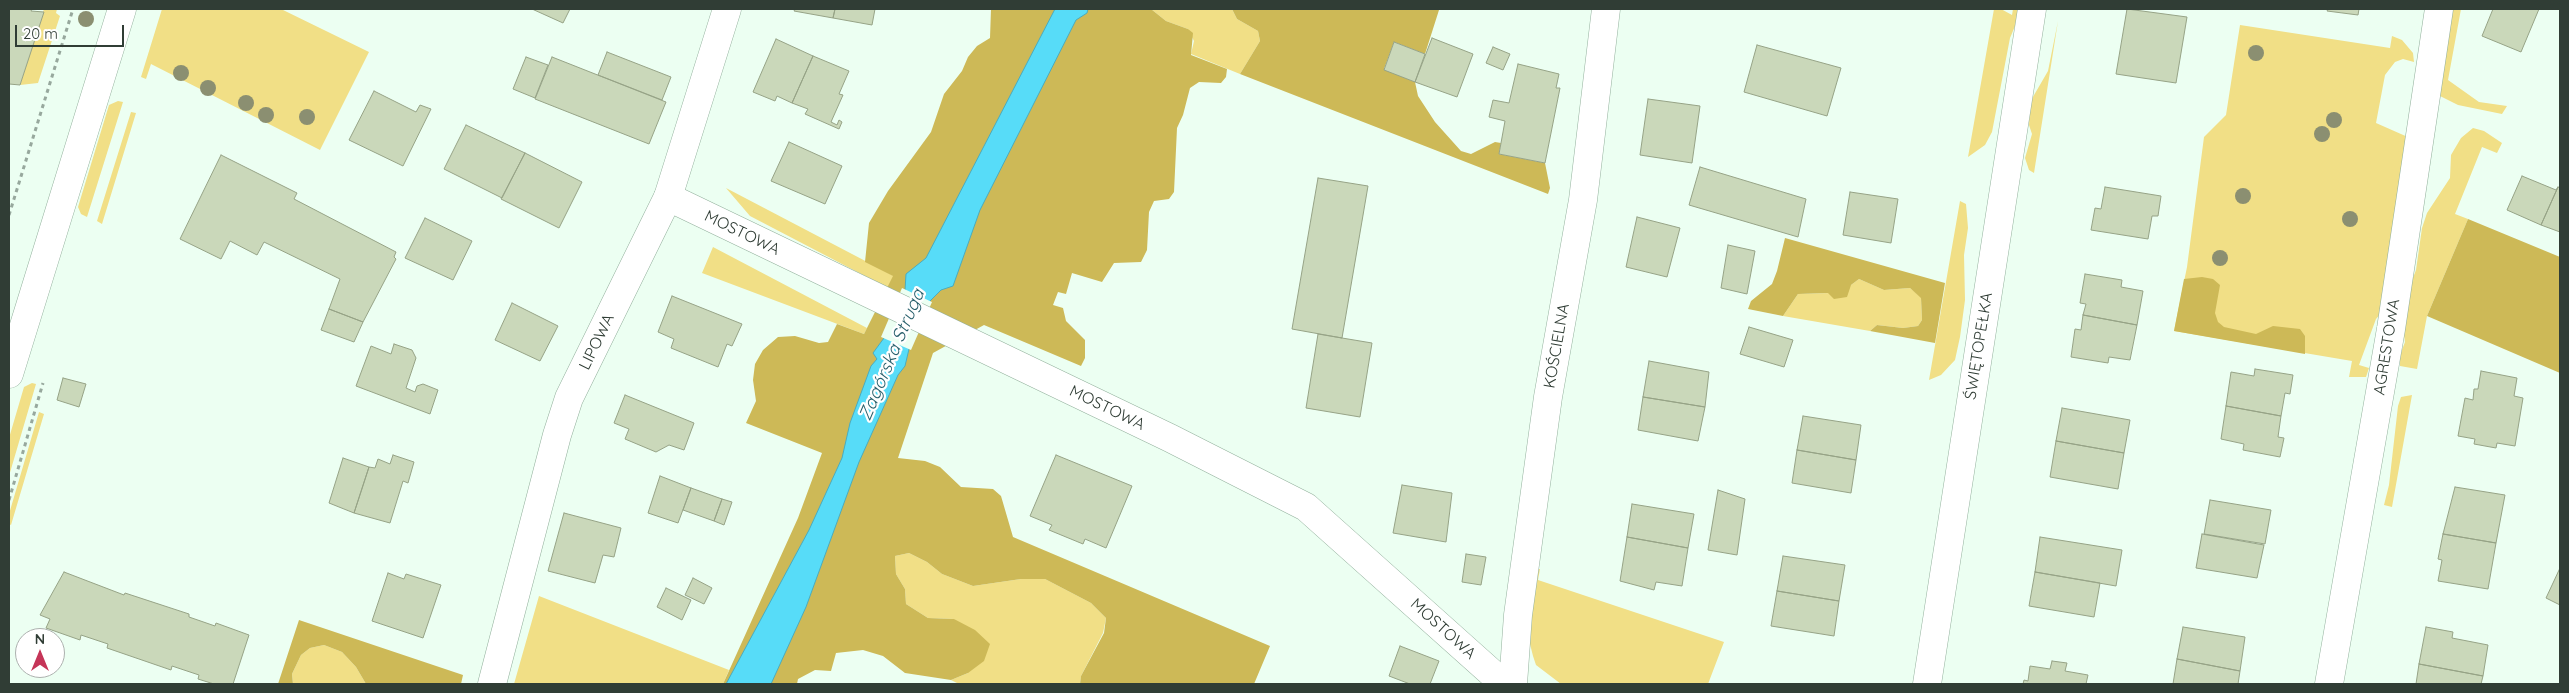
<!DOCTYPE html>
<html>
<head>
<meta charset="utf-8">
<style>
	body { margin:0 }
	#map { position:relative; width:2569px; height:693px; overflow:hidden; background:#ecfff2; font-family:Quicksand,sans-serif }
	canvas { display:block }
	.frame { position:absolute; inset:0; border:10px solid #303d35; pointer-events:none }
	.north { position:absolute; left:15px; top:628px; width:50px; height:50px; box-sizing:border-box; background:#fff; border:1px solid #acb1ae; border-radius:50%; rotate:0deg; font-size:14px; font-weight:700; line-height:20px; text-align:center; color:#303d35 }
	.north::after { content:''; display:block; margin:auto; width:18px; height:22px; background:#c53558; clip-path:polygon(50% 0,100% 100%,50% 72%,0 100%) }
	.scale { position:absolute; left:15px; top:25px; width:109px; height:22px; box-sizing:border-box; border:2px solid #303d35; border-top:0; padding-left:6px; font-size:15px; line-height:18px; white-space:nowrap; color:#303d35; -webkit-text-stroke:4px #fff; paint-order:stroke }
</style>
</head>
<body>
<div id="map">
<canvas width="2569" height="693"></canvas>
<div class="frame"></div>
<div class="north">N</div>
<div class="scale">20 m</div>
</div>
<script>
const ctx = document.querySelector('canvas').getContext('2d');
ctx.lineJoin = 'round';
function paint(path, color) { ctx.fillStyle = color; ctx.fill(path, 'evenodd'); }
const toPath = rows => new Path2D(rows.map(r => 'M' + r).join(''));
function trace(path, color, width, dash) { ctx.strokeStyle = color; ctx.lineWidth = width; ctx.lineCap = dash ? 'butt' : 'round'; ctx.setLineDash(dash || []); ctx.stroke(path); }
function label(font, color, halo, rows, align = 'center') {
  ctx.font = font + ' Quicksand,sans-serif'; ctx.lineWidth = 4.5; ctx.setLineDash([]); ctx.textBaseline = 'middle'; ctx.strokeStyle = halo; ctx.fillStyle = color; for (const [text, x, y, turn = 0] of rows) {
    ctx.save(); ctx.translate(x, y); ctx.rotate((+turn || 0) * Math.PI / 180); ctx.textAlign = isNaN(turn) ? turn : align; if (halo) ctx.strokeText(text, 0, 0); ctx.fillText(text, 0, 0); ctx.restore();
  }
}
paint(toPath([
	[44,9,57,9,56,13,60,16,38,83,20,85],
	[162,9,281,9,369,52,320,150,151,64,146,79,141,77],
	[1151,9,1232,9,1237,19,1258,31,1260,41,1240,74,1191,54,1194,41,1188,29,1166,21],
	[1994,9,2001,9,2012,15,2013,9,2020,9,2018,19,2010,38,1992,132,1985,145,1968,157],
	[2445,9,2461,9,2448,80,2479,102,2507,106,2502,114,2458,105,2440,96,2437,90],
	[2058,21,2034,173,2029,170,2025,158,2032,134,2029,125,2030,102,2048,71],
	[2240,25,2390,48,2392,36,2402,40,2413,53,2414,62,2403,59,2395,62,2385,75,2376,123,2410,138,2384,310,2376,319,2359,365,2369,368,2366,377,2349,377,2352,361,2174,331,2187,267,2204,137,2226,115],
	[118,101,123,102,87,217,81,214,78,207,109,105],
	[131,112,136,113,102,224,97,221],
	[2473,128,2484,131,2502,143,2497,153,2482,147,2455,214,2468,219,2427,316,2417,369,2400,366,2400,355,2405,342,2403,328,2407,293,2416,270,2422,228,2427,213,2450,178,2451,155,2461,138],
	[726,188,894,276,888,288,750,216],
	[1960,201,1966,204,1968,228,1964,255,1965,300,1960,337,1955,360,1941,375,1929,380],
	[713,247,867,328,864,334,702,273],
	[1859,279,1884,290,1910,288,1921,297,1922,320,1918,326,1903,328,1877,325,1870,331,1783,316,1798,294,1829,293,1851,285],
	[32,383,36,384,9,476,9,438,24,387],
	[2412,395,2392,507,2384,505,2389,485,2398,406,2401,397],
	[39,412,44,414,11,525,9,524,9,514],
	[909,553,927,562,942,574,973,586,1021,579,1045,579,1091,603,1106,618,1103,633,1081,676,1080,684,959,684,951,680,968,673,954,619,928,618,906,604,905,589,896,574,895,556],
	[1531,568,1540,569,1538,580,1724,642,1708,684,1561,684,1536,665,1533,656,1527,632],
	[539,596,729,670,723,684,514,684],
	[324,645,342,652,356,667,366,684,293,684,292,674,301,655,310,648]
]), '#f1df86');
paint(toPath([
	[991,9,1151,9,1166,21,1188,29,1193,33,1191,55,1227,69,1226,77,1221,83,1199,82,1190,88,1183,115,1177,128,1174,192,1169,199,1154,201,1149,212,1147,250,1141,262,1114,263,1102,282,1072,273,1066,294,1058,292,1053,305,1063,308,1066,321,1085,340,1085,358,1081,366,984,325,933,353,898,458,925,461,940,467,961,487,993,489,1001,496,1013,537,1270,646,1254,684,1080,684,1081,676,1104,633,1106,618,1091,603,1045,579,1021,579,973,586,942,574,927,562,909,553,895,556,896,574,905,589,906,604,928,618,954,619,975,630,990,644,984,661,968,673,951,680,905,673,883,656,863,650,836,653,831,671,815,670,798,679,797,684,723,684,798,518,822,453,746,423,756,401,753,380,755,364,763,350,778,337,795,336,819,343,828,342,837,324,864,334,893,276,865,262,869,223,888,191,931,132,944,94,962,71,968,57,977,46,990,38],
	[1232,9,1439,10,1425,54,1394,42,1384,69,1415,82,1418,96,1435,122,1461,151,1471,154,1495,142,1501,143,1499,154,1545,163,1550,188,1548,194,1240,74,1260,41,1258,31,1237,19],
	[2468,219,2560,257,2560,373,2427,316],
	[1785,238,1945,283,1935,343,1870,331,1877,325,1903,328,1918,326,1922,320,1921,298,1910,288,1884,290,1859,279,1851,285,1847,297,1834,299,1828,293,1798,294,1783,316,1748,309,1751,301,1772,284,1777,271],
	[2202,277,2213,279,2220,285,2215,313,2218,322,2224,327,2256,334,2273,326,2300,329,2305,336,2305,354,2174,331,2184,279],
	[299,620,463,675,461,684,366,684,356,667,342,652,324,645,310,648,301,655,292,674,293,684,278,684]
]), '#cdb957');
const water = toPath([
	[1055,9,1088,9,1087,13,1076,20,980,210,953,286,941,290,930,301,909,349,905,366,898,375,859,462,806,607,771,684,726,684,809,530,842,458,850,423,871,366,877,359,873,353,884,338,905,290,906,274,926,258,1055,9]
]);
paint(water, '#57dcf8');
trace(water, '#4bacbe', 1);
paint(toPath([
	[902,288,932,302,911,350,881,337]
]), '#ecfff2');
const building = toPath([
	[9,9,32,9,31,11,44,12,20,85,9,84,9,9],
	[532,9,570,9,563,23,532,9],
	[795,9,835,9,833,18,794,11,795,9],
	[835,9,875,9,872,25,833,18,835,9],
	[2127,9,2187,17,2176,83,2116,74,2127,9],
	[2328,9,2359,9,2358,15,2327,11,2328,9],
	[2493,9,2539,9,2521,52,2482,36,2493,9],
	[1432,38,1473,54,1457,97,1415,82,1432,38],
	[776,39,813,56,792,103,777,96,775,101,753,92,776,39],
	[1394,42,1425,54,1415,82,1384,70,1394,42],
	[1757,45,1841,68,1827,116,1744,92,1757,45],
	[1493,47,1510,54,1503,70,1486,63,1493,47],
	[607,52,671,77,662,100,598,75,607,52],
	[813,56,849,71,839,94,843,95,831,122,837,125,839,120,842,122,839,129,805,114,808,109,792,103,813,56],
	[526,57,548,65,535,98,513,89,526,57],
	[552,57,666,102,649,144,535,99,552,57],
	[1518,64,1559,74,1556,88,1560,88,1545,163,1499,154,1505,121,1489,117,1493,100,1509,103,1518,64],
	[374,91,416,112,420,105,431,109,403,166,349,140,374,91],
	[1648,99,1700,106,1692,163,1640,155,1648,99],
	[466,125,525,153,502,198,444,169,466,125],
	[789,142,842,166,825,204,771,181,789,142],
	[525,153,582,182,559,228,501,199,525,153],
	[221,155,297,193,294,199,396,252,394,257,396,259,363,322,329,309,340,279,264,242,257,255,230,241,221,259,180,239,221,155],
	[1700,167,1806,199,1798,237,1689,205,1700,167],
	[2522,176,2556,190,2558,187,2541,225,2507,210,2522,176],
	[1318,178,1368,186,1342,338,1292,329,1318,178],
	[2105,187,2161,196,2158,216,2152,216,2148,239,2091,230,2095,208,2101,209,2105,187],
	[2558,187,2560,188,2560,232,2541,225,2558,187],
	[1850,192,1898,199,1891,243,1843,235,1850,192],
	[1637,217,1680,228,1667,277,1626,267,1637,217],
	[425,218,472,241,453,280,405,258,425,218],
	[1728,245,1755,251,1747,294,1721,288,1728,245],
	[2085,274,2122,280,2121,287,2143,291,2137,325,2083,315,2086,304,2080,303,2085,274],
	[672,296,742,324,732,346,727,344,718,367,671,348,674,339,658,332,672,296],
	[512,303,558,326,540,361,495,340,512,303],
	[329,309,363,322,354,342,321,330,329,309],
	[2083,315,2137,325,2130,360,2109,357,2108,363,2071,357,2075,329,2081,330,2083,315],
	[1749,327,1793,340,1784,367,1740,354,1749,327],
	[1318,334,1372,343,1360,417,1306,408,1318,334],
	[394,344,412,350,416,358,406,388,415,392,417,386,423,384,438,390,430,414,356,386,371,346,391,354,394,344],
	[1649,361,1709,372,1705,407,1643,397,1649,361],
	[2255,369,2293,375,2290,394,2285,393,2281,416,2226,406,2231,372,2254,376,2255,369],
	[2481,371,2517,378,2514,396,2523,398,2515,446,2497,443,2496,448,2474,444,2475,439,2458,436,2465,398,2473,400,2474,389,2478,389,2481,371],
	[63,378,86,384,79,407,57,400,63,378],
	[625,395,694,423,684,450,669,445,656,452,625,439,629,429,614,423,625,395],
	[1643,397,1705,407,1698,441,1638,430,1643,397],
	[2226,406,2281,416,2278,437,2284,438,2280,457,2243,450,2244,444,2221,439,2226,406],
	[2062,408,2130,420,2124,453,2056,441,2062,408],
	[1803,416,1861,425,1856,460,1797,450,1803,416],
	[2056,441,2124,453,2118,489,2050,477,2056,441],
	[1797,450,1856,460,1851,493,1792,483,1797,450],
	[393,455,414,462,408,483,403,481,390,523,354,513,369,467,375,468,378,459,390,464,393,455],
	[1056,455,1132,486,1106,548,1085,539,1083,544,1049,530,1052,525,1030,516,1056,455],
	[343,458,369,467,354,513,329,503,343,458],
	[660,476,691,488,678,523,648,513,660,476],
	[1402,485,1452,493,1446,542,1393,533,1402,485],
	[2455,487,2505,495,2496,543,2443,534,2455,487],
	[691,488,722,499,714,521,683,510,691,488],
	[1718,490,1745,499,1737,555,1708,550,1718,490],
	[722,499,732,502,724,525,714,521,722,499],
	[2210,500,2271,510,2265,544,2204,534,2210,500],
	[1632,504,1694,514,1688,548,1627,537,1632,504],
	[564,513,621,528,614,557,603,555,595,583,548,571,564,513],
	[2202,534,2264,545,2257,578,2196,568,2202,534],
	[2443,534,2496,543,2488,589,2438,581,2442,560,2438,559,2443,534],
	[1627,537,1688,548,1682,586,1656,582,1654,590,1620,581,1627,537],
	[2040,537,2122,550,2116,586,2035,572,2040,537],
	[1466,554,1486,557,1481,585,1462,582,1466,554],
	[1783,556,1845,565,1839,601,1777,591,1783,556],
	[2560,568,2560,605,2546,598,2560,568],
	[64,572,124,595,125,593,189,614,189,617,215,626,216,623,249,635,233,684,214,684,198,679,199,675,172,666,171,670,107,648,108,644,81,635,80,640,46,628,50,619,40,615,64,572],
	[2035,572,2100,583,2094,617,2029,606,2035,572],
	[388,573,404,579,406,574,441,585,423,638,372,621,388,573],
	[693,578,712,588,704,604,685,595,693,578],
	[666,588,691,600,682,620,657,607,666,588],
	[1777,591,1839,601,1834,636,1771,626,1777,591],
	[2183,627,2245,637,2240,671,2177,659,2183,627],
	[2426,627,2453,632,2452,638,2488,645,2483,676,2419,664,2426,627],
	[1400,646,1439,661,1430,684,1410,684,1389,676,1400,646],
	[2177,659,2240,671,2238,684,2173,684,2177,659],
	[2052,661,2067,663,2065,671,2088,675,2086,684,2023,684,2024,680,2028,681,2030,666,2050,669,2052,661],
	[2419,664,2483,676,2481,684,2416,684,2419,664]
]);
paint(building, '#cad8ba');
trace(building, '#96a386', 1);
const minor = toPath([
	[492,684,557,435,569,398,668,197],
	[1513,684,1518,615,1548,397,1583,200,1606,9],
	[1927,684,2032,9],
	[2329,684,2391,329,2439,9]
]);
const tertiary = toPath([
	[727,9,668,197,1170,438,1306,507,1504,684],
	[9,374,122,9]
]);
trace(minor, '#92b09c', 29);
trace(tertiary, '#92b09c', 29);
trace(toPath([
	[9,215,73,9],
	[9,500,43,383]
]), '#97a89d', 3, [4, 4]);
trace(minor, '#fff', 28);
trace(tertiary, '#fff', 28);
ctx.fillStyle = '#8b8f71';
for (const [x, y] of [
	[86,19],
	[2256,53],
	[181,73],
	[208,88],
	[246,103],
	[266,115],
	[307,117],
	[2334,120],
	[2322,134],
	[2243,196],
	[2350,219],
	[2220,258]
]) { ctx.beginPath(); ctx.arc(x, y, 8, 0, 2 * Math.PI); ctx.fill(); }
label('16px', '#303d35', '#fff', [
	["MOSTOWA",742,233,26],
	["LIPOWA",597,342,-64],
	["KOŚCIELNA",1557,346,-80],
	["ŚWIĘTOPEŁKA",1979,346,-81],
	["AGRESTOWA",2387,347,-81],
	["MOSTOWA",1107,408,26],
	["MOSTOWA",1443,629,42]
]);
label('italic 18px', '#29606c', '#fff', [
	["Zagórska Struga",892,355,-67]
]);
</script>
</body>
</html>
